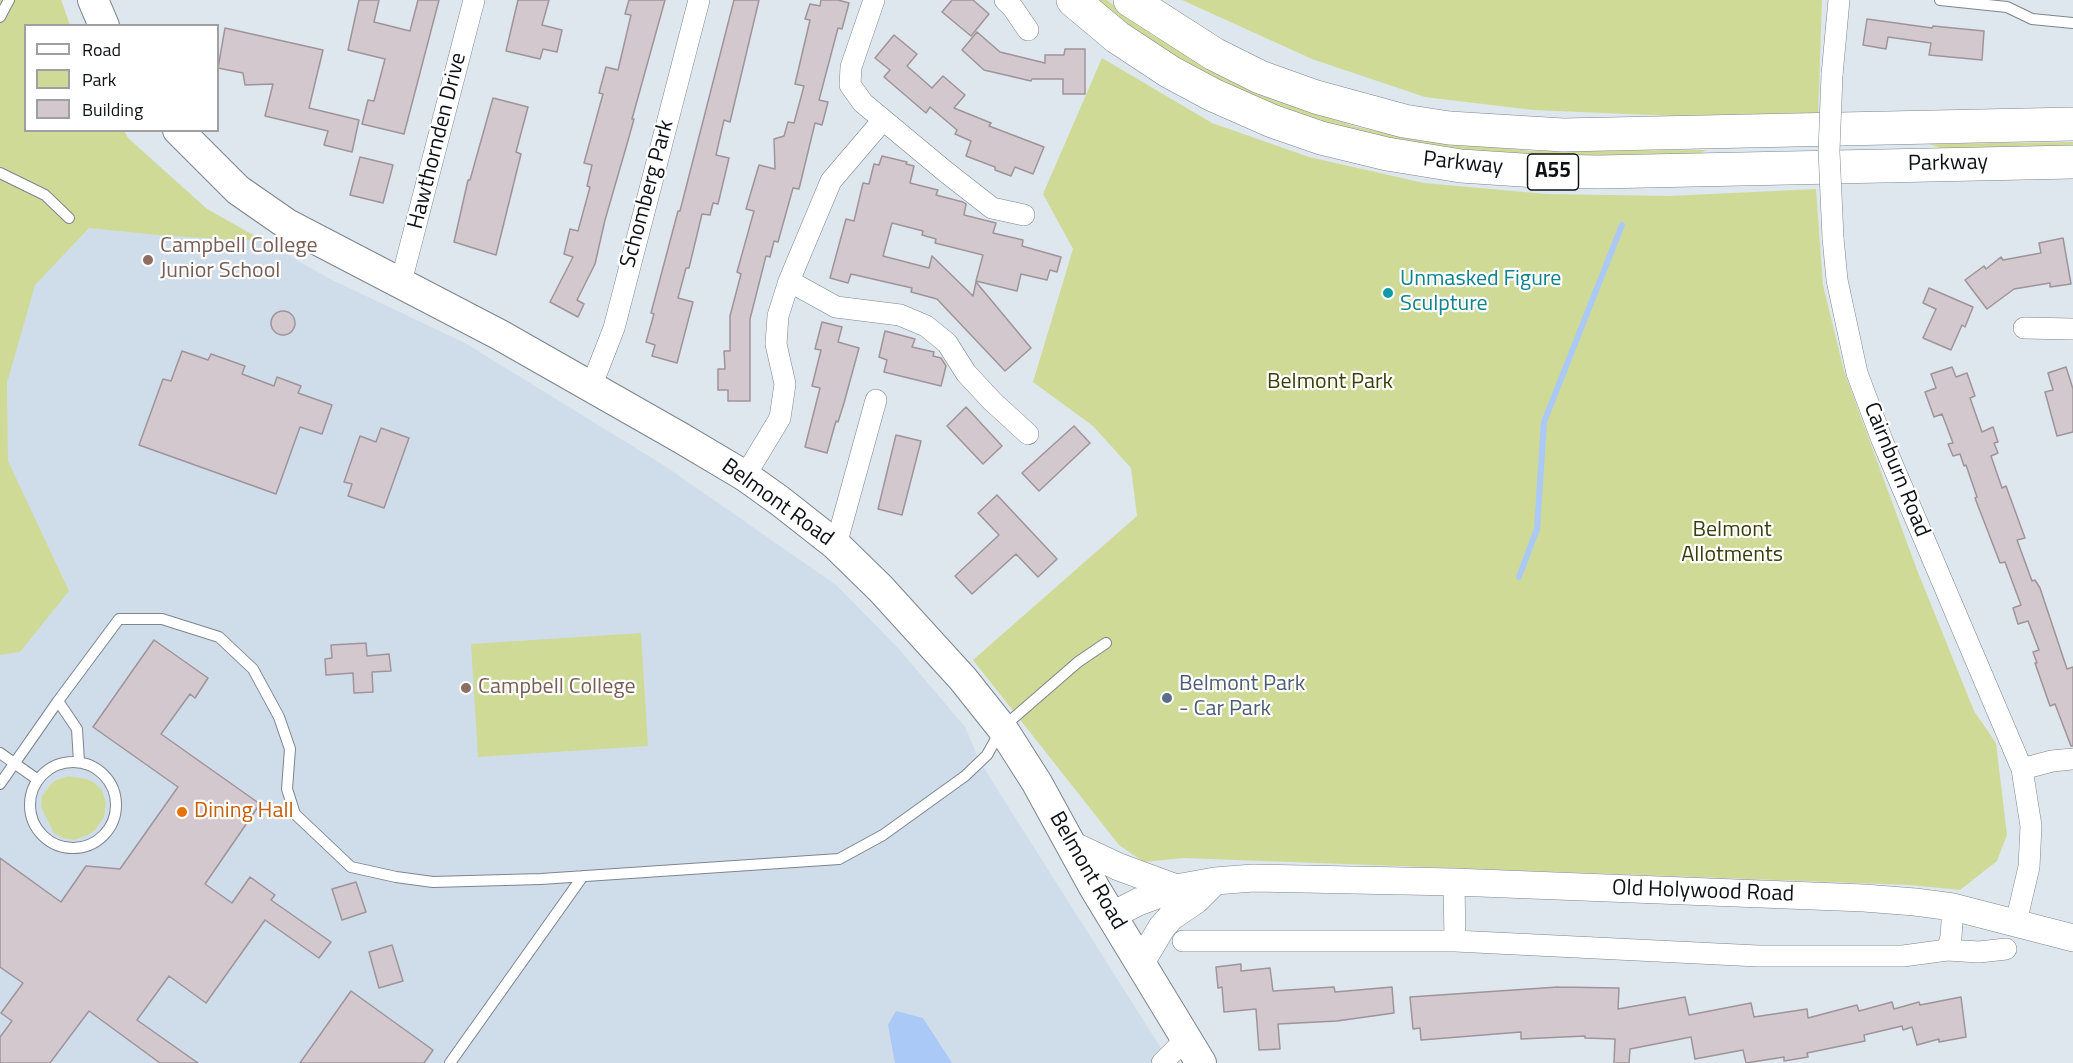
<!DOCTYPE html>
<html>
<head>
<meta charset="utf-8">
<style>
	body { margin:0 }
	#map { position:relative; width:2073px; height:1063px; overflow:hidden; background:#dee6ee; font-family:"Titillium Web",sans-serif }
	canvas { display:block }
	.legend { position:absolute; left:24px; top:24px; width:195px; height:108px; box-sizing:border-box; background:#fff; border:2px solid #9fa0a1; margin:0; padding:8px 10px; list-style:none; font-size:18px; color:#0f1214 }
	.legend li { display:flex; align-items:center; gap:12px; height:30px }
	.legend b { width:30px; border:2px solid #9fa0a1 }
</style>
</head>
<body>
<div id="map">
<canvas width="2073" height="1063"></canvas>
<ul class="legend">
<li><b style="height:8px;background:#fff"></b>Road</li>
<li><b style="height:16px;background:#d0da97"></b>Park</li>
<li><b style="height:16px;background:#d3c8ce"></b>Building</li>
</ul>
</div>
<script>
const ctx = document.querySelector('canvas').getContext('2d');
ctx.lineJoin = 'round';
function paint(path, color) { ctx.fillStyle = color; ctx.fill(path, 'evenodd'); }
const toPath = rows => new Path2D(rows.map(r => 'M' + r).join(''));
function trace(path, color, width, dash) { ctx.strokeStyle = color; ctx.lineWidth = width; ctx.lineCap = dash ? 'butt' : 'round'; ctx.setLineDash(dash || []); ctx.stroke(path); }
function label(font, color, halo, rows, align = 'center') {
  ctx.font = font + ' "Titillium Web",sans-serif'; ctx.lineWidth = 4.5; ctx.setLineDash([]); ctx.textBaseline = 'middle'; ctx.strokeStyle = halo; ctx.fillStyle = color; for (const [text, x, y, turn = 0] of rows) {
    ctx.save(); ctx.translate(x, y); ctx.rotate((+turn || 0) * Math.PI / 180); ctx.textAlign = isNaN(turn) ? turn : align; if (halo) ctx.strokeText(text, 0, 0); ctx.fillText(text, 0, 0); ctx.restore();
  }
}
paint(toPath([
	[0,0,61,0,70,25,26,26,26,130,124,131,128,138,207,209,330,279,465,343,665,466,836,585,899,649,965,727,980,762,1164,1053,1154,1063,0,1063]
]), '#cfddeb');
paint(toPath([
	[0,0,61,0,70,25,26,26,26,130,124,131,128,138,207,209,264,241,167,236,89,228,35,285,7,383,8,461,69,591,20,652,0,655],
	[1086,0,1107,0,1152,35,1266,97,1357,127,1408,138,1531,151,1707,150,1698,154,1549,162,1397,149,1223,91],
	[1182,0,1822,0,1818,116,1698,117,1533,110,1425,97,1312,59],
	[1102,58,1212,123,1309,157,1424,183,1546,194,1669,196,1816,189,1823,285,1844,371,1917,570,1974,711,1996,743,2007,835,1997,861,1960,890,1910,885,1183,858,1144,862,1119,845,973,660,1137,516,1131,468,1093,426,1033,382,1073,249,1043,194],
	[2073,142,2073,148,1944,149,1929,144],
	[641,633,648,746,478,757,471,644],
	[68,776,86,779,93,782,102,790,106,803,104,817,95,830,88,835,74,840,63,838,54,833,41,807,42,796,47,789,54,781]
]), '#d0da97');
paint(toPath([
	[896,1011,923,1018,952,1063,895,1063,888,1025]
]), '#abc9f7');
trace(toPath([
	[1519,577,1537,529,1544,422,1622,225]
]), '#abc9f7', 6);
const building = toPath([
	[359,0,379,0,374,22,410,31,418,0,439,0,404,134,362,124,368,100,374,101,385,59,348,50,359,0],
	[518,0,549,0,542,25,562,30,557,52,543,49,540,59,506,51,518,0],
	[629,0,665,0,632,119,634,119,627,144,605,220,595,264,577,300,584,304,578,317,550,302,573,257,564,254,570,229,578,231,590,187,587,186,592,165,584,163,603,94,599,93,606,67,618,70,631,15,625,14,629,0],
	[734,0,759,0,730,122,724,120,716,155,729,158,718,204,713,203,710,215,702,214,689,268,686,268,678,298,693,302,677,363,652,356,655,345,646,342,654,314,651,313,678,211,680,211,734,0],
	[821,0,838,0,849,3,842,29,838,28,819,100,828,102,822,125,815,123,799,189,793,188,778,242,774,241,770,257,766,256,750,319,750,401,728,401,728,390,718,390,718,369,725,369,724,351,730,351,730,316,741,274,737,272,754,211,746,209,759,165,775,169,774,139,784,136,788,122,794,123,804,86,795,84,810,20,805,19,810,4,820,6,821,0],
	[952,0,973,0,989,14,971,36,942,12,952,0],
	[1867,19,1932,28,1933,26,1984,31,1982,60,1929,55,1931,43,1888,37,1886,49,1863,45,1867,19],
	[225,28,323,50,309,108,359,120,352,152,324,145,328,131,265,116,273,84,245,85,243,73,218,68,225,28],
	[977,32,1000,52,1045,63,1045,55,1064,55,1065,49,1085,49,1085,94,1063,94,1063,79,1032,79,1031,81,984,70,962,50,977,32],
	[894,35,917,54,907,66,932,88,943,76,965,95,954,108,991,123,989,126,1044,147,1033,174,1015,167,1011,176,995,170,995,167,966,156,971,141,955,134,957,130,930,107,926,113,884,77,890,70,875,58,894,35],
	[493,98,528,107,516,152,521,154,496,255,454,242,468,180,470,180,493,98],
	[882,156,907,162,906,164,914,166,910,183,938,190,936,195,963,202,966,204,964,215,996,223,993,233,1023,240,1022,246,1061,257,1057,272,1050,270,1047,280,1021,274,1017,291,976,281,983,255,935,243,936,239,922,235,923,231,892,223,883,256,929,268,932,256,973,296,976,282,1031,348,1005,371,937,299,911,292,912,288,851,274,848,283,830,278,846,219,854,221,863,183,869,184,874,164,879,165,882,156],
	[360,157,393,165,383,203,350,195,360,157],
	[2063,238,2071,284,2050,287,2050,283,2014,289,1987,309,1965,280,1984,266,1986,269,2001,257,2003,260,2041,253,2039,243,2063,238],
	[1929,288,1973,307,1965,327,1962,325,1951,350,1923,338,1936,309,1923,303,1929,288],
	'271 323a12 12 0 1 1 24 0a12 12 0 1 1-24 0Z',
	[822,322,842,327,838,342,859,348,844,403,838,422,836,421,827,453,805,447,820,388,812,386,821,350,815,349,822,322],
	[885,331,915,339,912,347,934,352,933,356,941,358,946,366,941,386,884,372,887,360,879,357,885,331],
	[182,351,208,360,211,354,245,366,242,374,274,386,277,377,301,386,298,393,332,405,322,434,300,427,276,494,139,445,163,379,171,381,182,351],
	[1952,367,1956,377,1967,373,1975,396,1970,398,1982,432,1993,427,1998,442,1994,443,1998,453,1991,456,2002,488,2006,486,2025,538,2017,540,2032,581,2035,580,2040,588,2067,669,2073,667,2073,746,2071,746,2055,704,2050,706,2035,663,2037,663,2033,652,2039,650,2028,621,2018,624,2013,608,2021,605,2005,562,2000,563,1975,498,1977,497,1966,465,1964,466,1960,454,1953,456,1948,444,1953,443,1942,414,1934,417,1925,392,1936,388,1931,374,1952,367],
	[2066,367,2073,389,2073,432,2057,436,2045,392,2053,390,2048,373,2066,367],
	[966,407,1002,446,983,464,947,426,966,407],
	[1074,426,1090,443,1039,491,1022,473,1074,426],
	[381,428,409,438,384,508,348,496,352,484,344,482,360,436,376,442,381,428],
	[896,435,921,441,902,515,878,509,896,435],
	[997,495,1057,559,1038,577,1016,554,972,594,955,576,999,535,978,513,997,495],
	[154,640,208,678,195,698,190,694,161,734,260,804,205,884,232,903,250,877,275,895,271,900,331,942,319,958,265,920,206,1003,169,976,137,1020,198,1063,160,1063,89,1011,50,1063,0,1063,0,1037,12,1021,1,1013,23,983,0,967,0,858,61,902,86,866,120,869,178,787,93,727,154,640],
	[366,643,367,656,389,654,391,671,372,672,373,692,354,693,353,673,326,675,325,659,332,658,331,645,366,643],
	[356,882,366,912,342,920,332,889,356,882],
	[392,945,403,981,379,988,369,952,392,945],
	[1241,964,1241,971,1270,968,1273,991,1334,987,1335,992,1392,987,1394,1013,1337,1021,1278,1024,1280,1049,1259,1050,1256,1009,1224,1012,1222,987,1218,988,1216,967,1241,964],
	[1558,987,1619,988,1618,1009,1685,997,1689,1015,1751,1003,1754,1017,1807,1009,1808,1018,1857,1005,1859,1011,1892,1002,1894,1009,1919,1002,1920,1005,1961,997,1966,1037,1939,1042,1939,1039,1917,1045,1912,1027,1903,1030,1902,1026,1864,1035,1865,1041,1807,1053,1808,1057,1784,1061,1784,1057,1746,1063,1743,1050,1695,1059,1691,1037,1630,1049,1629,1063,1614,1063,1615,1039,1585,1038,1585,1036,1521,1039,1521,1032,1421,1040,1420,1028,1413,1029,1410,997,1558,987],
	[351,991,433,1050,424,1063,300,1063,351,991]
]);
paint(building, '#d3c8ce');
trace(building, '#9e9499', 1.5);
const service = toPath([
	[1940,0,2007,7,2032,19,2073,23],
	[0,17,9,0],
	[0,173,45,195,69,218],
	[58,701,77,729,79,762],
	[0,753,38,780],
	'30 805a43 43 0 1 1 86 0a43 43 0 1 1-86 0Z',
	[0,784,58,701,119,619,162,619,219,637,253,669,279,717,290,749,287,789,295,814,351,867,396,877,433,882,541,879,839,859,883,835,965,776,987,755,1002,728,1078,662,1106,643],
	[450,1063,583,876]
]);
const minor = toPath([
	[874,0,851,67,850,85,863,103,946,172,992,208,1024,215],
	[1005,0,1013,8,1028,30],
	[1832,75,1839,0],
	[1833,238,1837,280,1857,373,1882,440,2022,769,2031,826,2029,867,2016,922],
	[789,281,836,307,900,315,926,326,947,343,966,373,992,401,1028,434],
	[401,282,474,0],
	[2024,328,2073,329],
	[591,387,614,328,699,0],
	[745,476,780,418,785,384,776,344,778,316,789,281,831,181,883,120],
	[836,545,876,400],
	[2022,769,2052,761,2073,759],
	[1454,882,1455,941],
	[1183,941,1455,941,1758,956,1903,956,1947,950,1979,952,2006,949],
	[1947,950,1951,937,1953,907],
	[1162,1063,1186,1039]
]);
const tertiary = toPath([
	[1070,844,1119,867,1176,888],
	[1111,916,1138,902,1176,888,1215,881,1253,878,1454,882,1864,898,1915,902,1953,907,2073,938],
	[1140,964,1162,927,1171,917,1196,900,1214,882]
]);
const secondary = toPath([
	[93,0,104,26],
	[178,130,238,190,287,224,500,335,681,438,745,476,780,501,836,545,881,589,963,679,1002,728,1037,783,1094,887,1201,1063]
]);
const trunk = toPath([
	[1073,0,1117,37,1170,72,1213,95,1272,121,1321,138,1387,154,1461,166,1537,171,1599,172,2073,162],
	[1130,0,1214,54,1260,77,1316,97,1404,121,1449,128,1563,135,2073,124]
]);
trace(service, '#7d858d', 12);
trace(minor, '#7d858d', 22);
trace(tertiary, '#7d858d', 28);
trace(secondary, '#7d858d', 32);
trace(trunk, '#7d858d', 34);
trace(service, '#fff', 10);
trace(minor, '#fff', 21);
trace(tertiary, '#fff', 27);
trace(secondary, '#fff', 30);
trace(trunk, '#fff', 33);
const minorBridge = toPath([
	[1832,75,1829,151,1833,238]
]);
trace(minorBridge, '#7d858d', 22, []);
trace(minorBridge, '#fff', 21);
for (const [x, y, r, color] of [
	[148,260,6,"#8d6e63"],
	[1388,293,6,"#0f9aa8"],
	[466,688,6,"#8d6e63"],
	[1167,698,6,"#5c6f8a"],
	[182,812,6,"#e8710a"]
]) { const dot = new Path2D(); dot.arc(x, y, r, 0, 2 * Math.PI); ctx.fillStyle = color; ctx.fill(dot); trace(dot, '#fff', 2); }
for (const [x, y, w] of [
	[1553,172,51]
]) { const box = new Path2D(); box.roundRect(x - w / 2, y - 18, w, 36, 4.5); ctx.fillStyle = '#fff'; ctx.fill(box); trace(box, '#0f1214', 1.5); }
label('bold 21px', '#0f1214', null, [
	["A55",1553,172]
]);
label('22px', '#0f1214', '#fff', [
	["Hawthornden Drive",438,141,-76],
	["Parkway",1463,164,6],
	["Parkway",1948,164,-1],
	["Schomberg Park",648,194,-75],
	["Cairnburn Road",1896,470,68],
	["Belmont Road",777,503,36],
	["Belmont Road",1087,871,60],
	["Old Holywood Road",1703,892,2]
]);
label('22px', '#785e54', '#fff', [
	["Campbell College",160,247],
	["Junior School",160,272],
	["Campbell College",478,688]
], 'left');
label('22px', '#0d838f', '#fff', [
	["Unmasked Figure",1400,280],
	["Sculpture",1400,305]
], 'left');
label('22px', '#3a3f0a', '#fff', [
	["Belmont Park",1330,383],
	["Belmont",1732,531],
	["Allotments",1732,556]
]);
label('22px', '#4e5e75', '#fff', [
	["Belmont Park",1179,685],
	["- Car Park",1179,710]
], 'left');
label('22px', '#c56008', '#fff', [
	["Dining Hall",194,812]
], 'left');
</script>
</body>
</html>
